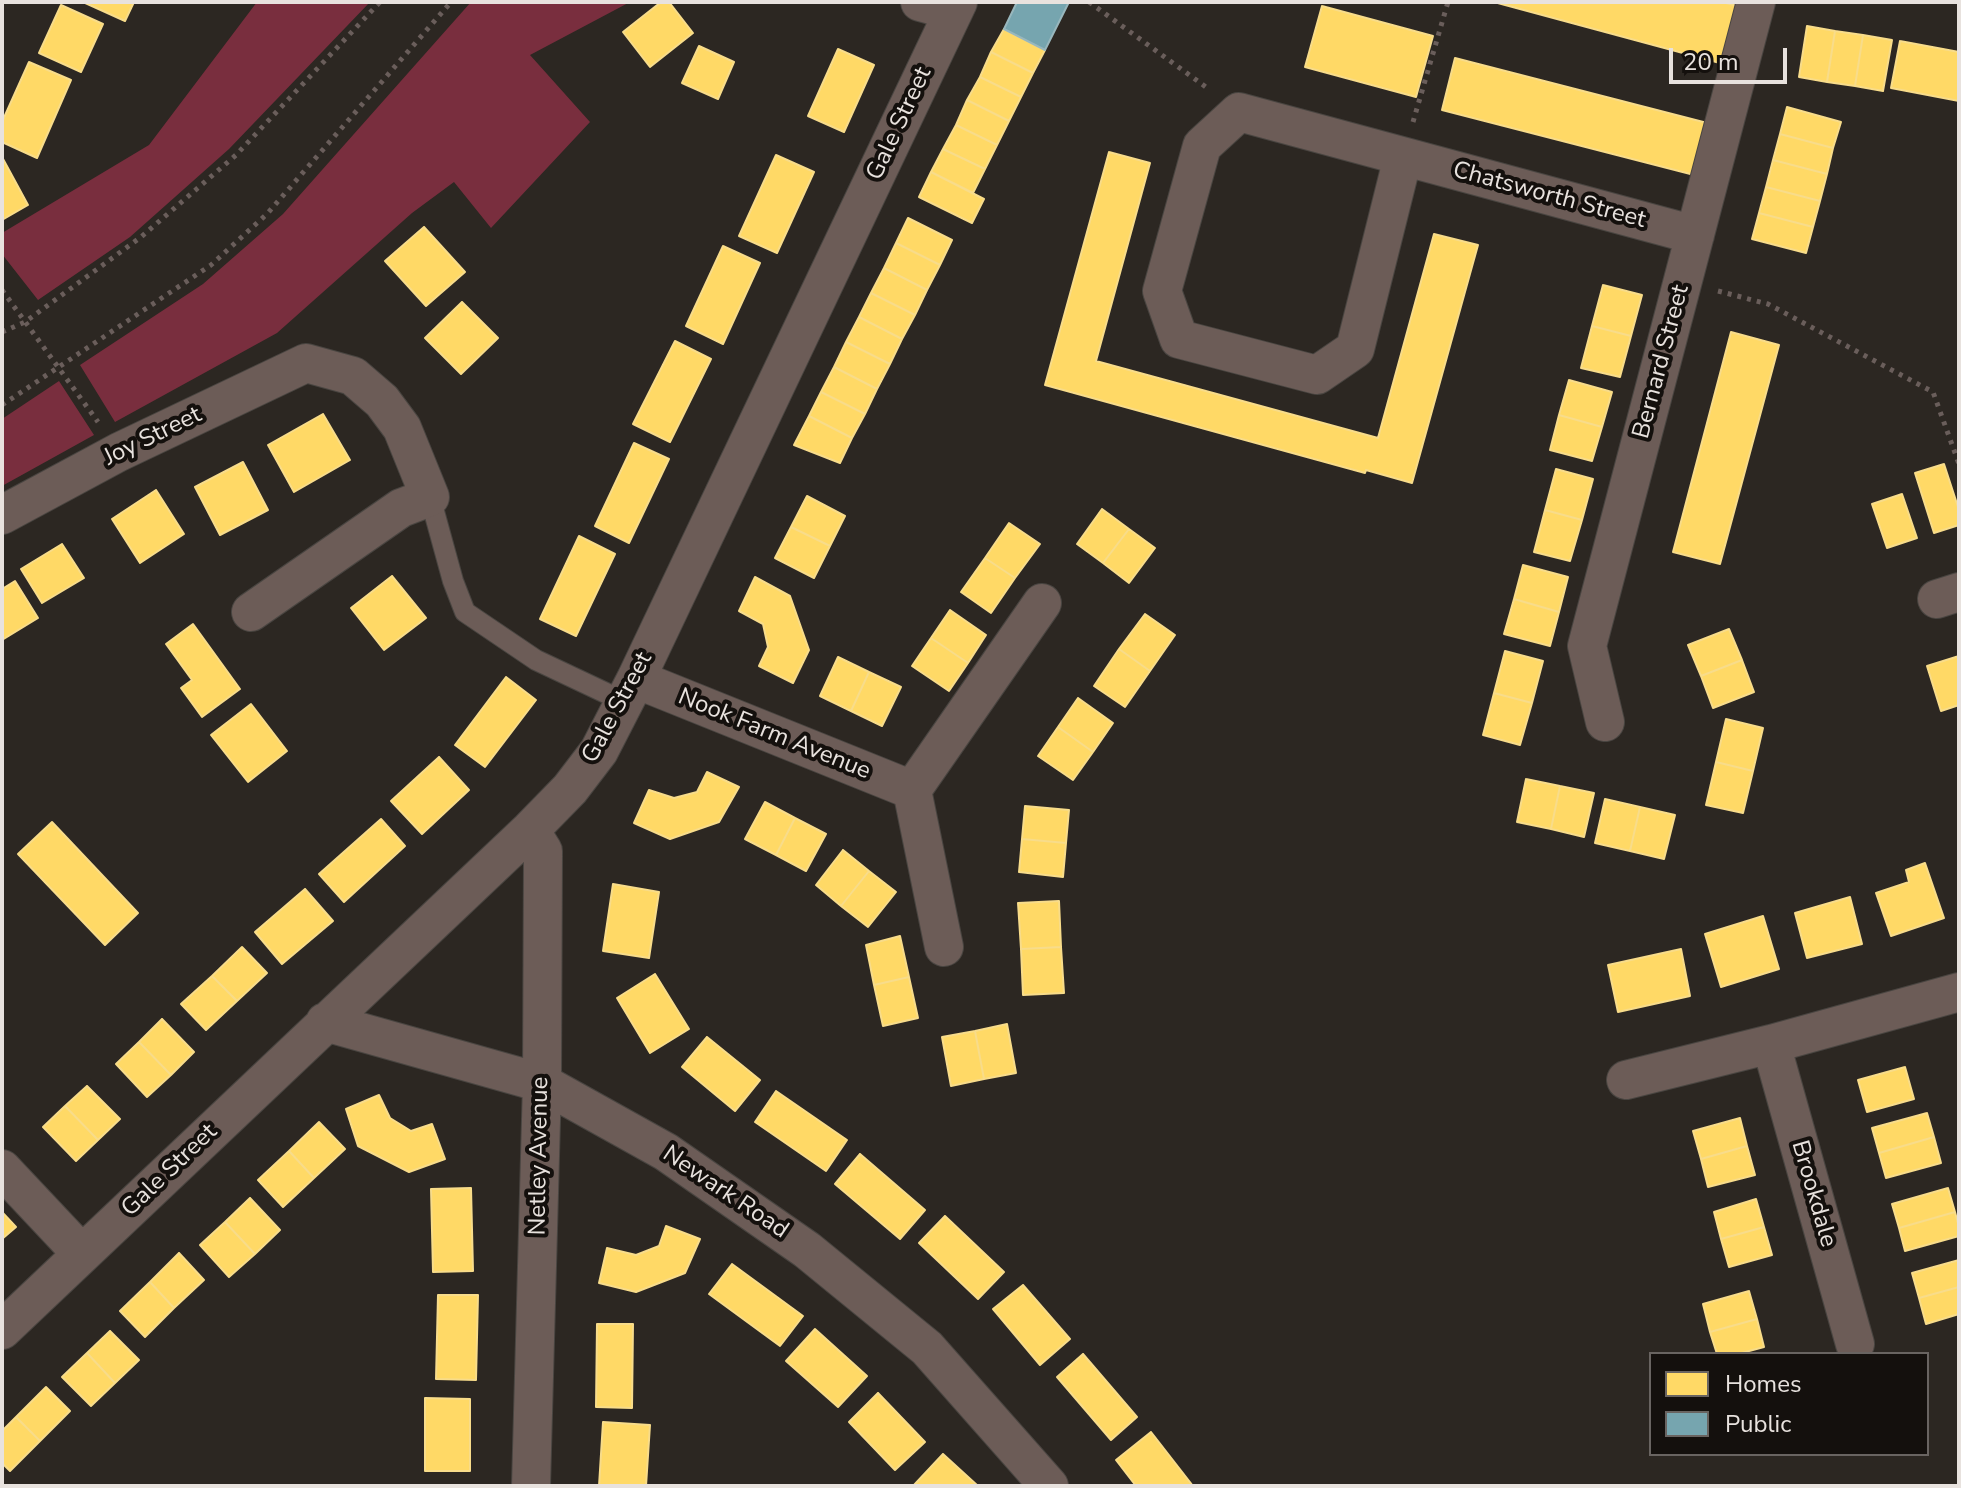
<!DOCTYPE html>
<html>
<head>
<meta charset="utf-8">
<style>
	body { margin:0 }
	#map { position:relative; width:1961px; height:1488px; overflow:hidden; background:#2c2722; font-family:"Nunito Sans",sans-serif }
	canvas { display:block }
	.frame { position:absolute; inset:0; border:4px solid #e8e2de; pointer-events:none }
	.legend { position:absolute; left:1649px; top:1352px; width:280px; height:104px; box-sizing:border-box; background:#14100d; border:2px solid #696461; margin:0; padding:10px 14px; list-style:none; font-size:24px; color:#e8e2de }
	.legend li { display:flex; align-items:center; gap:16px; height:40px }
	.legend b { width:40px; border:2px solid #696461 }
	.scale { position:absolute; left:1669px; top:48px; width:118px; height:36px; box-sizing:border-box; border:4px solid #e8e2de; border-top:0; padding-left:10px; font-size:24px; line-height:28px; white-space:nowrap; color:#e8e2de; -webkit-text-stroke:6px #14100d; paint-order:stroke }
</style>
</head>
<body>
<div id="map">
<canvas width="1961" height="1488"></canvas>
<div class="frame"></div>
<ul class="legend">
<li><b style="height:22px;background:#ffd966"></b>Homes</li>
<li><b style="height:22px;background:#76a5af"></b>Public</li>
</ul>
<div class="scale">20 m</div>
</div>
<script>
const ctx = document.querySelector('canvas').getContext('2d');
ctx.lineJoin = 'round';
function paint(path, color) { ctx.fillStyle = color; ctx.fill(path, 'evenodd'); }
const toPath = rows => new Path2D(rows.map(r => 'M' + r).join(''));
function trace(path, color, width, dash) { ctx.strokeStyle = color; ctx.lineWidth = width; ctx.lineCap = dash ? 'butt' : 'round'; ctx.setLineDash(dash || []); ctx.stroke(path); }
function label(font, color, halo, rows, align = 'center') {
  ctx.font = font + ' "Nunito Sans",sans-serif'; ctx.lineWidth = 8; ctx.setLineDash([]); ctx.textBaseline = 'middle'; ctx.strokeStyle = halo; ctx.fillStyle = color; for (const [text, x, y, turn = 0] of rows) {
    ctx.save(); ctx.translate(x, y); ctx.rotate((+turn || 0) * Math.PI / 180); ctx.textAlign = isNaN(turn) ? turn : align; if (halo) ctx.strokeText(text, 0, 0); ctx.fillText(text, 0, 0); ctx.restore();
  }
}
paint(toPath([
	[257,2,370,2,229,149,130,237,38,300,2,254,2,233,149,145],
	[471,2,630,2,530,55,590,122,491,228,454,182,412,213,277,333,115,422,80,365,203,284,283,214],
	[59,381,94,435,2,486,2,419]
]), '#792e3e');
const homes = toPath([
	[83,2,134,2,125,21,83,2],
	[661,2,669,2,693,33,650,67,623,32,661,2],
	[1494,2,1722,2,1746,8,1731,66,1494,2],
	[61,5,103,24,81,72,39,53,61,5],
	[1322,6,1433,36,1416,97,1305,67,1322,6],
	[1807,26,1835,31,1827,82,1799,77,1807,26],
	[1004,29,1045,50,1033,73,991,52,1004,29],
	[1835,31,1863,35,1855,86,1827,82,1835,31],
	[1863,35,1892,40,1883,91,1855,86,1863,35],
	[1900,41,1959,52,1959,101,1891,88,1900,41],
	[699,46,734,62,718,99,682,83,699,46],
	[838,49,874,65,844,132,808,116,838,49],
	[991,52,1033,73,1021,97,980,77,991,52],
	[1455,58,1715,125,1702,177,1442,110,1455,58],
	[29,62,71,80,37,158,2,142,2,122,29,62],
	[980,77,1021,97,1009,121,967,100,980,77],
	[967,100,1009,121,997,145,956,125,967,100],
	[1787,107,1841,122,1833,148,1780,134,1787,107],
	[956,125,997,145,985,169,943,149,956,125],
	[1780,134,1833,148,1827,174,1773,160,1780,134],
	[943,149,985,169,973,193,931,172,943,149],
	[1109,152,1150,163,1096,361,1378,438,1434,234,1478,245,1412,483,1366,470,1365,473,1045,385,1109,152],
	[776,155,814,172,777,253,739,236,776,155],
	[2,157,28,205,2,220,2,157],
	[1773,160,1827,174,1820,201,1766,187,1773,160],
	[931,172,984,199,972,223,919,197,931,172],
	[1766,187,1820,201,1813,227,1759,213,1766,187],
	[1759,213,1813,227,1806,253,1752,239,1759,213],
	[908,218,952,240,940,265,896,243,908,218],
	[424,227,465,272,426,306,385,261,424,227],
	[896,243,940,265,927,290,884,268,896,243],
	[723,246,760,263,723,344,686,326,723,246],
	[884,268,927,290,915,315,871,293,884,268],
	[1603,285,1642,295,1631,336,1592,326,1603,285],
	[871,293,915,315,902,339,859,317,871,293],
	[462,302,498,338,461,374,425,338,462,302],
	[859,317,902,339,890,364,846,342,859,317],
	[1592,326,1631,336,1620,377,1581,368,1592,326],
	[1731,332,1779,345,1720,564,1673,552,1731,332],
	[675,341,711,359,670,442,633,424,675,341],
	[846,342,890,364,877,389,834,367,846,342],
	[834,367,877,389,865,414,821,392,834,367],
	[1569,380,1612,392,1602,427,1559,415,1569,380],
	[821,392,865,414,852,438,809,416,821,392],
	[323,414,350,460,294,492,268,445,323,414],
	[1559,415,1602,427,1592,461,1550,450,1559,415],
	[809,416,852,438,840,463,794,445,809,416],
	[634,443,669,459,629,543,595,526,634,443],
	[243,462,268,510,220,535,195,487,243,462],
	[1944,464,1959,510,1959,525,1934,533,1915,473,1944,464],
	[1556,469,1593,479,1582,520,1545,510,1556,469],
	[156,490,184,534,140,563,112,519,156,490],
	[1902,494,1917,538,1887,548,1872,504,1902,494],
	[807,496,845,516,830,546,791,527,807,496],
	[1102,509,1129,529,1103,563,1077,544,1102,509],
	[1545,510,1582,520,1570,561,1534,552,1545,510],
	[1009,523,1040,544,1015,578,985,558,1009,523],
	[791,527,830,546,814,578,775,558,791,527],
	[1129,529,1155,548,1129,583,1103,563,1129,529],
	[579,536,615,554,576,636,540,619,579,536],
	[62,544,84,578,42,603,21,569,62,544],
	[985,558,1015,578,991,613,961,592,985,558],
	[1523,565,1568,577,1559,612,1514,599,1523,565],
	[392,576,426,618,384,650,351,608,392,576],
	[755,577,790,596,809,650,793,683,759,666,768,647,763,624,739,611,755,577],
	[15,581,38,618,2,640,2,589,15,581],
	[1514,599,1559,612,1550,646,1504,634,1514,599],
	[950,610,986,635,968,663,931,638,950,610],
	[1145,614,1175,635,1150,671,1119,649,1145,614],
	[193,624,240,689,202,717,181,688,192,680,166,644,193,624],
	[1729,629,1742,660,1701,676,1688,645,1729,629],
	[931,638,968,663,949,691,912,666,931,638],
	[1119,649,1150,671,1125,707,1094,686,1119,649],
	[1505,651,1543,661,1532,703,1494,693,1505,651],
	[1959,656,1959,705,1941,711,1927,666,1959,656],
	[838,657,869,672,851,711,820,696,838,657],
	[1742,660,1754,692,1713,708,1701,676,1742,660],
	[869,672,901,687,882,726,851,711,869,672],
	[506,677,536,700,485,767,455,745,506,677],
	[1494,693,1532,703,1520,745,1483,735,1494,693],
	[1078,698,1113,723,1093,752,1058,727,1078,698],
	[251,704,287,751,248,782,211,735,251,704],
	[1726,719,1763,728,1753,771,1716,762,1726,719],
	[1058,727,1093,752,1073,780,1038,756,1058,727],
	[439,757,469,790,422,834,391,801,439,757],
	[1716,762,1753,771,1743,813,1706,805,1716,762],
	[707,772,739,787,719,822,670,839,634,823,649,790,674,798,697,792,707,772],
	[1526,779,1560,786,1551,829,1517,822,1526,779],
	[1560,786,1594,793,1584,837,1551,829,1560,786],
	[1605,799,1640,807,1630,851,1595,843,1605,799],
	[765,802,795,818,776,855,745,839,765,802],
	[1025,806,1069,810,1066,843,1022,839,1025,806],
	[1640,807,1675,815,1664,859,1630,851,1640,807],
	[795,818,826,834,806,871,776,855,795,818],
	[381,819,405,846,344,902,319,874,381,819],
	[52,822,138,913,105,945,18,854,52,822],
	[1022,839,1066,843,1063,877,1019,872,1022,839],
	[843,850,869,871,841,906,816,885,843,850],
	[1925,863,1944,918,1891,936,1876,893,1909,882,1906,870,1925,863],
	[869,871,896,892,868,927,841,906,869,871],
	[613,884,659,892,649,958,603,951,613,884],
	[305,889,333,921,282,964,255,932,305,889],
	[1850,897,1862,944,1807,958,1795,913,1850,897],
	[1059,901,1061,947,1021,949,1018,903,1059,901],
	[1763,916,1779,969,1721,987,1705,934,1763,916],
	[900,936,909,977,874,985,866,945,900,936],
	[242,947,267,973,237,1001,212,976,242,947],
	[1061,947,1064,993,1023,995,1021,949,1061,947],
	[1681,949,1690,996,1618,1012,1608,965,1681,949],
	[655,974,689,1029,650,1053,617,998,655,974],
	[212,976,237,1001,206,1030,181,1004,212,976],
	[909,977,918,1018,883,1026,874,985,909,977],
	[162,1019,194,1052,171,1075,139,1042,162,1019],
	[1007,1024,1016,1073,984,1079,975,1031,1007,1024],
	[975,1031,984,1079,951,1086,942,1037,975,1031],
	[707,1037,760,1080,735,1111,682,1067,707,1037],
	[139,1042,171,1075,147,1097,116,1064,139,1042],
	[1905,1067,1914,1099,1867,1112,1858,1080,1905,1067],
	[87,1086,120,1119,98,1140,65,1106,87,1086],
	[776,1091,847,1140,826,1171,755,1122,776,1091],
	[379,1095,390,1118,411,1131,432,1124,445,1159,409,1172,358,1146,346,1109,379,1095],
	[65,1106,98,1140,76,1161,43,1127,65,1106],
	[1927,1113,1934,1137,1879,1153,1872,1128,1927,1113],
	[1740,1118,1747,1146,1701,1159,1693,1131,1740,1118],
	[319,1122,345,1149,314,1178,289,1151,319,1122],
	[1934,1137,1941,1163,1886,1178,1879,1153,1934,1137],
	[1747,1146,1755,1175,1708,1187,1701,1159,1747,1146],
	[289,1151,314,1178,283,1207,258,1180,289,1151],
	[860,1154,925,1210,900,1239,835,1184,860,1154],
	[471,1188,473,1271,433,1272,431,1189,471,1188],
	[1948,1188,1955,1212,1899,1228,1892,1204,1948,1188],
	[250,1198,280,1230,255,1254,225,1222,250,1198],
	[1756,1199,1764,1227,1721,1239,1714,1212,1756,1199],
	[2,1212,16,1227,2,1239,2,1212],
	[1955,1212,1959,1227,1959,1236,1905,1251,1899,1228,1955,1212],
	[945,1216,1004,1272,978,1299,919,1243,945,1216],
	[225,1222,255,1254,229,1277,200,1245,225,1222],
	[666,1226,700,1239,685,1273,636,1292,599,1283,607,1248,636,1255,659,1246,666,1226],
	[1764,1227,1772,1255,1729,1267,1721,1239,1764,1227],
	[179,1253,204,1280,174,1308,150,1282,179,1253],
	[1959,1260,1959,1287,1919,1298,1912,1273,1959,1260],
	[732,1264,803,1316,780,1346,709,1294,732,1264],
	[150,1282,174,1308,145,1337,120,1311,150,1282],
	[1023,1285,1070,1339,1040,1365,993,1309,1023,1285],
	[1959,1287,1959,1314,1926,1324,1919,1298,1959,1287],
	[1749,1291,1757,1319,1710,1332,1703,1304,1749,1291],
	[438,1295,478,1295,476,1380,436,1379,438,1295],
	[1757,1319,1764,1347,1738,1354,1717,1354,1710,1332,1757,1319],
	[597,1324,633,1324,632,1408,596,1407,597,1324],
	[815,1329,867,1376,838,1407,786,1361,815,1329],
	[110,1331,139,1360,115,1383,87,1353,110,1331],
	[87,1353,115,1383,91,1406,62,1377,87,1353],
	[1083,1354,1137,1417,1111,1440,1057,1377,1083,1354],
	[46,1387,70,1411,40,1441,16,1417,46,1387],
	[878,1393,925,1442,895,1470,849,1422,878,1393],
	[425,1398,470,1399,470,1471,425,1471,425,1398],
	[16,1417,40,1441,10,1471,2,1463,2,1431,16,1417],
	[603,1422,650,1425,646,1486,599,1486,603,1422],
	[1151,1432,1193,1486,1136,1486,1116,1460,1151,1432],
	[943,1454,978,1486,915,1486,914,1485,943,1454]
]);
paint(homes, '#ffd966');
trace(homes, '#f8dc8a', 2);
const public = toPath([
	[1017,2,1069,2,1045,50,1004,29,1017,2]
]);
paint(public, '#76a5af');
trace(public, '#98b7bd', 2);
const service = toPath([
	[430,497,453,581,465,612,536,660,625,702]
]);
const minor = toPath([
	[920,2,953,11],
	[1403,157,1355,349,1317,375,1179,339,1162,291,1202,146,1239,112,1695,235],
	[2,515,119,452,306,363,353,376,382,401,402,428,430,497,401,508,251,612],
	[1937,599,1959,592],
	[636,679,912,790,944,947],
	[1605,722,1587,646,1756,2],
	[912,790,1042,603],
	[530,830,543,851,542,1083,531,1486],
	[325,1022,542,1083,666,1152,807,1250,927,1348,1049,1486],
	[1771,1044,1855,1344],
	[1626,1080,1771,1044,1959,992],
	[2,1169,82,1254],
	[2,1330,530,830,570,789,599,751,636,679,958,2]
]);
trace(service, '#494541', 22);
trace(minor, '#494541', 40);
trace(toPath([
	[1089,2,1210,90],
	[1413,122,1448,2],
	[2,290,98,422],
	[1718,291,1768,304,1933,392,1959,464],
	[2,332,25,322,141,237,236,155,380,2],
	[2,405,211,265,267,214,451,2]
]), '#6a5e5b', 5, [4, 6]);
trace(service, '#6c5c57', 20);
trace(minor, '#6c5c57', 38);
label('24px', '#e8e2de', '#14100d', [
	["Gale Street",900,124,-65],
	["Chatsworth Street",1549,196,15],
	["Bernard Street",1662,362,-75],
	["Joy Street",153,437,-26],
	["Gale Street",618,708,-62],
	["Nook Farm Avenue",774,735,22],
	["Netley Avenue",540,1156,-89],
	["Gale Street",170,1171,-44],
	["Newark Road",725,1193,34],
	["Brookdale",1813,1194,74]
]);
</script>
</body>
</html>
